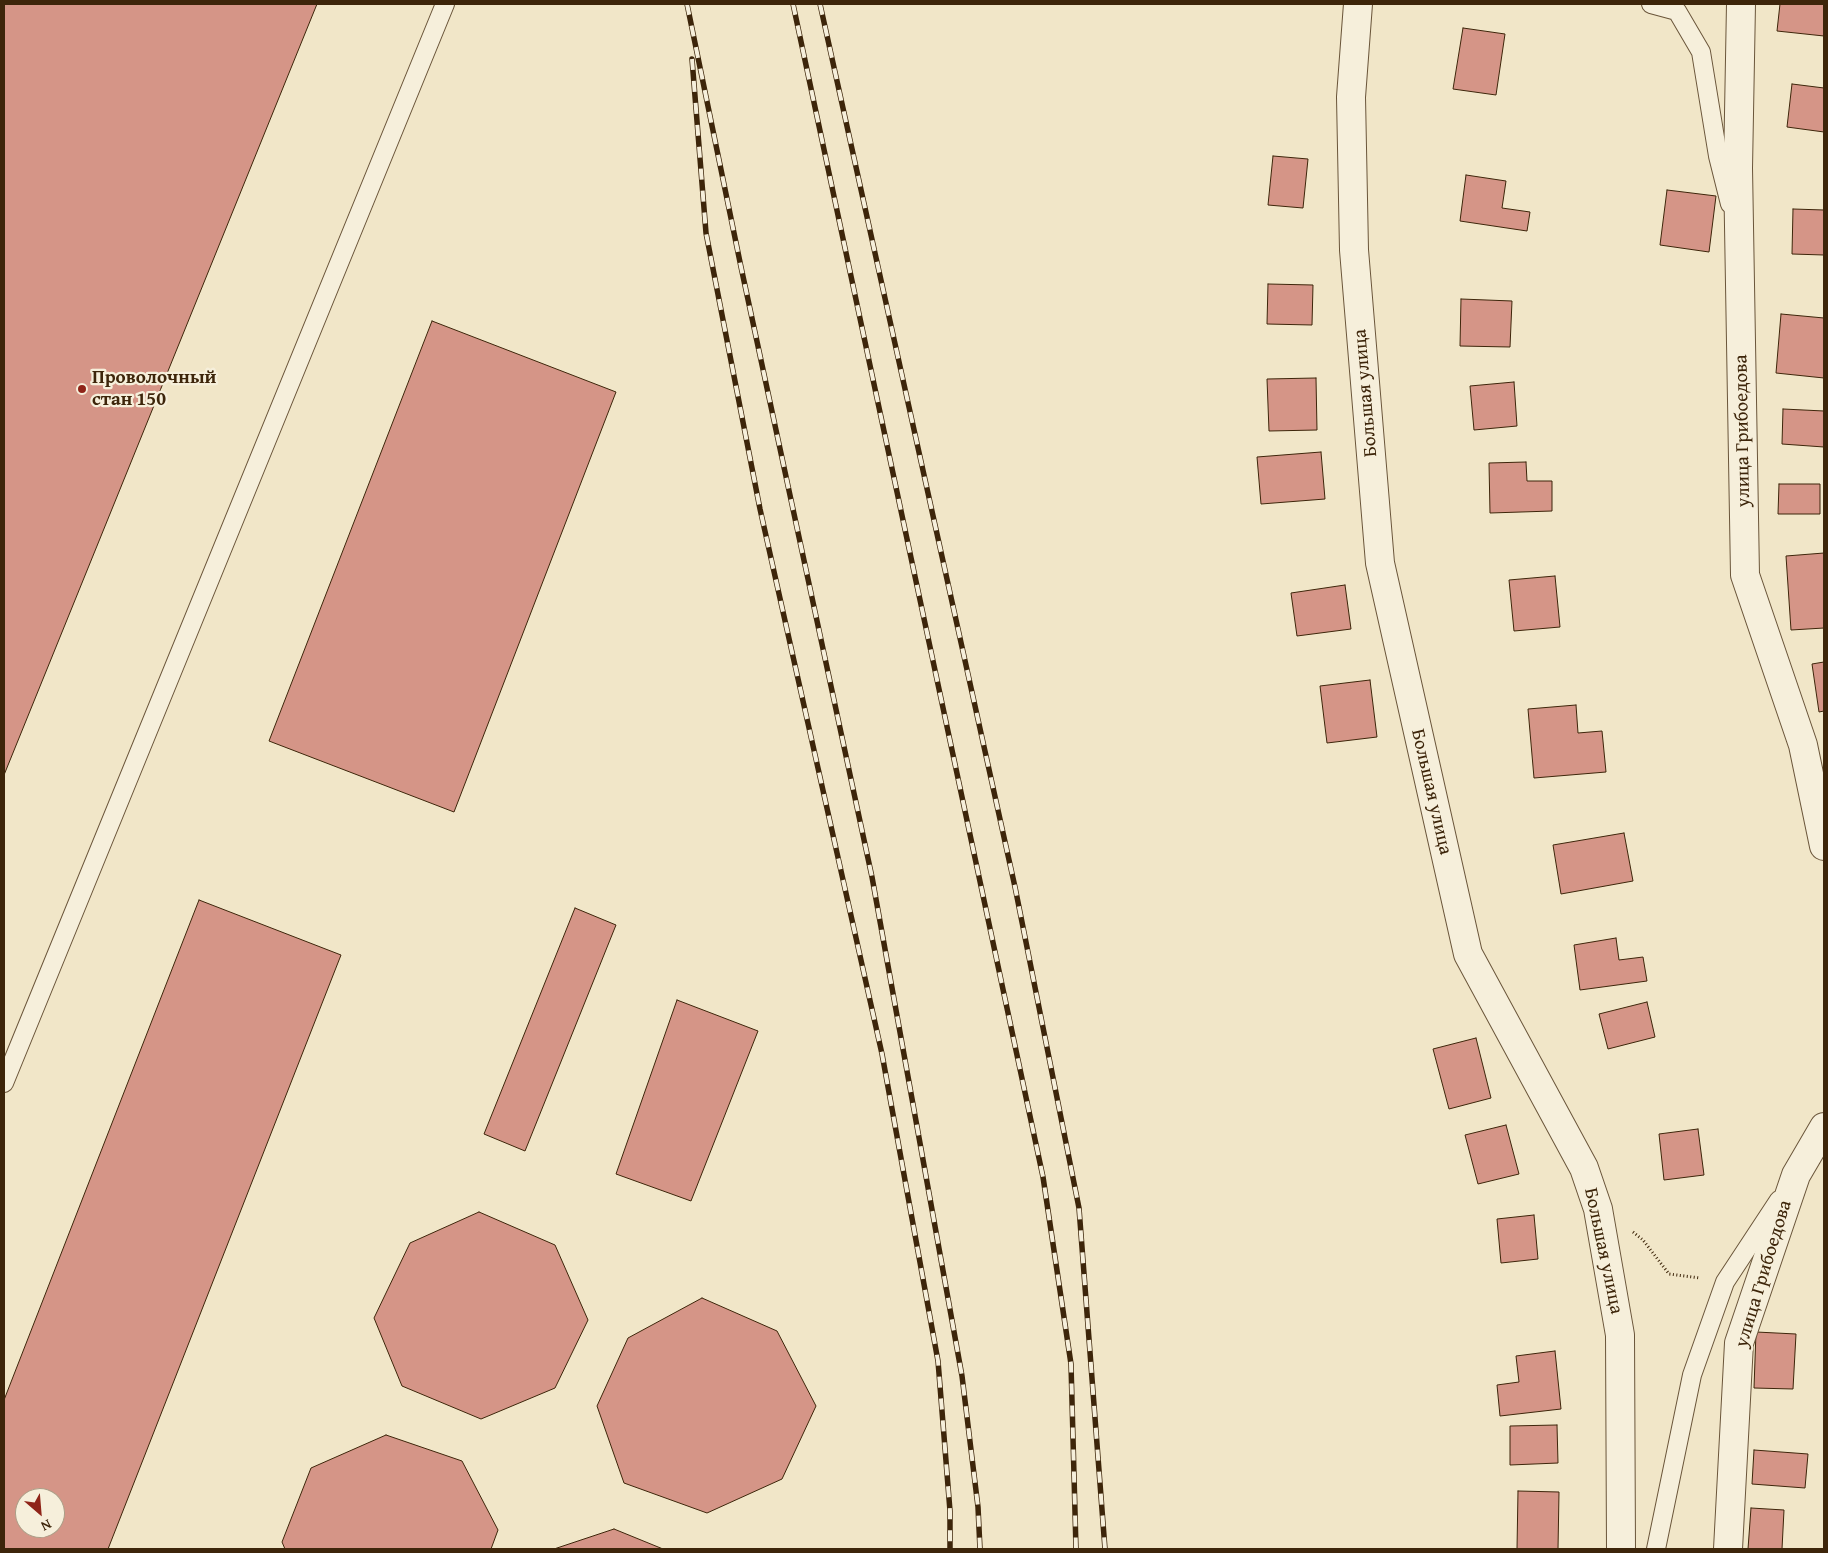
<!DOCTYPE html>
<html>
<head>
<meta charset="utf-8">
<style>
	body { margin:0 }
	#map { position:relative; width:1828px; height:1553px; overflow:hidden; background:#f1e6c8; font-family:"Gentium Book Plus",serif }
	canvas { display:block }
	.frame { position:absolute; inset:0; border:5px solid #3d250a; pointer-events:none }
	.north { position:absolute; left:15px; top:1488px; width:50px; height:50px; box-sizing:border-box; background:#f6efdb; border:1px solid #ac9e87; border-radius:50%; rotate:153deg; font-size:14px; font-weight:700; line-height:20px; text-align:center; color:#3d250a }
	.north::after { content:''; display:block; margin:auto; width:18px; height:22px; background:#8f2418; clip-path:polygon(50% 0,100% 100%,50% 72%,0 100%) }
</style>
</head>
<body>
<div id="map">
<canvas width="1828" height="1553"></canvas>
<div class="frame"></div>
<div class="north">N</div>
</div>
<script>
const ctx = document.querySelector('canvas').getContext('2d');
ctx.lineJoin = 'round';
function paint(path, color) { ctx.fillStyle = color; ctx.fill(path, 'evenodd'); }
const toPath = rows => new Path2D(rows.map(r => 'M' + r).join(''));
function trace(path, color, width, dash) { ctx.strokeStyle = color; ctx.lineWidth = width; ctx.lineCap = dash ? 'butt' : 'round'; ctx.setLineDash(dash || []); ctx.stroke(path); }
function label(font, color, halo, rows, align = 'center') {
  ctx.font = font + ' "Gentium Book Plus",serif'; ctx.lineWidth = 4.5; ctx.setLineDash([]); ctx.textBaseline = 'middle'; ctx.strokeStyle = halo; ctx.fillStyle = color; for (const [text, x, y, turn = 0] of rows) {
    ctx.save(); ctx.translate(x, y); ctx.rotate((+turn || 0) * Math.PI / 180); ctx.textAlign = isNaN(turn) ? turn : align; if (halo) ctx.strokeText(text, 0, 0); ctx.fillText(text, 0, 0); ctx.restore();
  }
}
const building = toPath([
	[4,4,317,4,4,775,4,4],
	[1780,4,1824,4,1824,36,1777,31,1780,4],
	[1463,28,1505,34,1496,95,1453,89,1463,28],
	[1792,84,1824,88,1824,132,1787,127,1792,84],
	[1273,156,1308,159,1303,208,1268,205,1273,156],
	[1466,175,1506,181,1502,208,1530,212,1527,231,1460,221,1466,175],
	[1667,190,1716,196,1709,252,1660,245,1667,190],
	[1793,209,1824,210,1824,255,1792,254,1793,209],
	[1268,284,1313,285,1312,325,1267,324,1268,284],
	[1461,299,1512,301,1510,347,1460,346,1461,299],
	[1781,314,1824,318,1824,378,1776,373,1781,314],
	[432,321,616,392,454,812,269,741,432,321],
	[1316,378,1317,430,1269,431,1267,379,1316,378],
	[1514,382,1517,426,1474,430,1470,386,1514,382],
	[1783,409,1824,411,1824,447,1782,444,1783,409],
	[1321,452,1325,499,1261,504,1257,457,1321,452],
	[1526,462,1527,481,1552,481,1552,511,1490,513,1489,463,1526,462],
	[1779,484,1820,484,1820,514,1778,514,1779,484],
	[1824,553,1824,628,1791,630,1786,556,1824,553],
	[1555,576,1560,627,1514,631,1509,580,1555,576],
	[1345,585,1351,629,1297,636,1291,593,1345,585],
	[1824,662,1824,711,1819,712,1812,664,1824,662],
	[1370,680,1377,737,1327,743,1320,686,1370,680],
	[1576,705,1578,733,1602,731,1606,772,1534,778,1528,709,1576,705],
	[1624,833,1633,881,1561,894,1553,845,1624,833],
	[199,900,341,955,108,1549,4,1549,4,1400,199,900],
	[25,1498,55,1498,55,1528,25,1528,25,1498],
	[575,908,616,925,525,1151,484,1134,575,908],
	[1616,938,1619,960,1643,957,1647,981,1580,990,1574,945,1616,938],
	[677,1000,758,1031,691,1201,616,1174,677,1000],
	[1647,1002,1655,1037,1608,1049,1599,1014,1647,1002],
	[1476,1038,1491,1098,1449,1109,1433,1049,1476,1038],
	[1506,1125,1519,1174,1478,1184,1465,1135,1506,1125],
	[1698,1129,1704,1175,1664,1180,1659,1134,1698,1129],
	[479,1212,555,1245,588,1320,555,1388,481,1419,402,1386,374,1318,410,1243,479,1212],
	[1534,1215,1538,1259,1501,1263,1497,1219,1534,1215],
	[702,1298,777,1331,816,1406,782,1479,707,1513,624,1483,597,1406,628,1338,702,1298],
	[1756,1332,1796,1334,1793,1389,1754,1388,1756,1332],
	[1555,1351,1561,1409,1500,1416,1497,1385,1519,1382,1516,1356,1555,1351],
	[1557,1425,1558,1463,1510,1465,1510,1426,1557,1425],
	[386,1435,462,1461,498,1530,491,1549,285,1549,282,1542,311,1468,386,1435],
	[1754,1450,1808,1454,1805,1488,1752,1484,1754,1450],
	[1518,1491,1559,1492,1558,1549,1517,1549,1518,1491],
	[1751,1508,1784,1510,1782,1549,1748,1549,1751,1508],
	[614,1529,663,1549,554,1549,614,1529]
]);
paint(building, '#d59587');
trace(building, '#3d250a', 1);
const lane = toPath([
	[1651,4,1677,11,1701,52,1718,156,1730,204],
	[4,1083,445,4],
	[1656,1549,1692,1375,1725,1282,1779,1200]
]);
const street = toPath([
	[1358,4,1351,97,1354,250,1380,563,1468,954,1584,1168,1598,1209,1620,1335,1621,1549],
	[1741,4,1738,168,1745,575,1803,745,1824,846],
	[1728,1549,1739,1343,1796,1175,1824,1127]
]);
trace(lane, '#6a553a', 20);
trace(street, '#6a553a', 30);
trace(toPath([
	[1633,1232,1643,1240,1669,1274,1700,1278]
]), '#3d250a', 3, [1, 2.5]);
trace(lane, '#f6efdb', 18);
trace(street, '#f6efdb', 28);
const rail = toPath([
	[687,4,741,267,872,877,962,1376,978,1507,980,1549],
	[793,4,1043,1177,1071,1364,1076,1549],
	[820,4,1015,887,1079,1208,1105,1549],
	[692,59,706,233,760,509,882,1054,938,1361,950,1511,950,1549]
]);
trace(rail, '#3d250a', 5.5);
trace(rail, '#f6efdb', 4, [11]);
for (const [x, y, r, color] of [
	[82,389,5,"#8f2418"]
]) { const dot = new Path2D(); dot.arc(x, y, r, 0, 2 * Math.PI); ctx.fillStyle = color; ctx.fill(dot); trace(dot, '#f6efdb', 2); }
label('bold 19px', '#3d250a', '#f6efdb', [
	["Проволочный",92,378],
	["стан 150",92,400]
], 'left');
label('19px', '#3d250a', '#f6efdb', [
	["Большая улица",1366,393,-95],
	["улица Грибоедова",1743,431,-91],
	["Большая улица",1431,792,77],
	["Большая улица",1603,1251,78],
	["улица Грибоедова",1764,1274,-73]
]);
</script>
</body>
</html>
